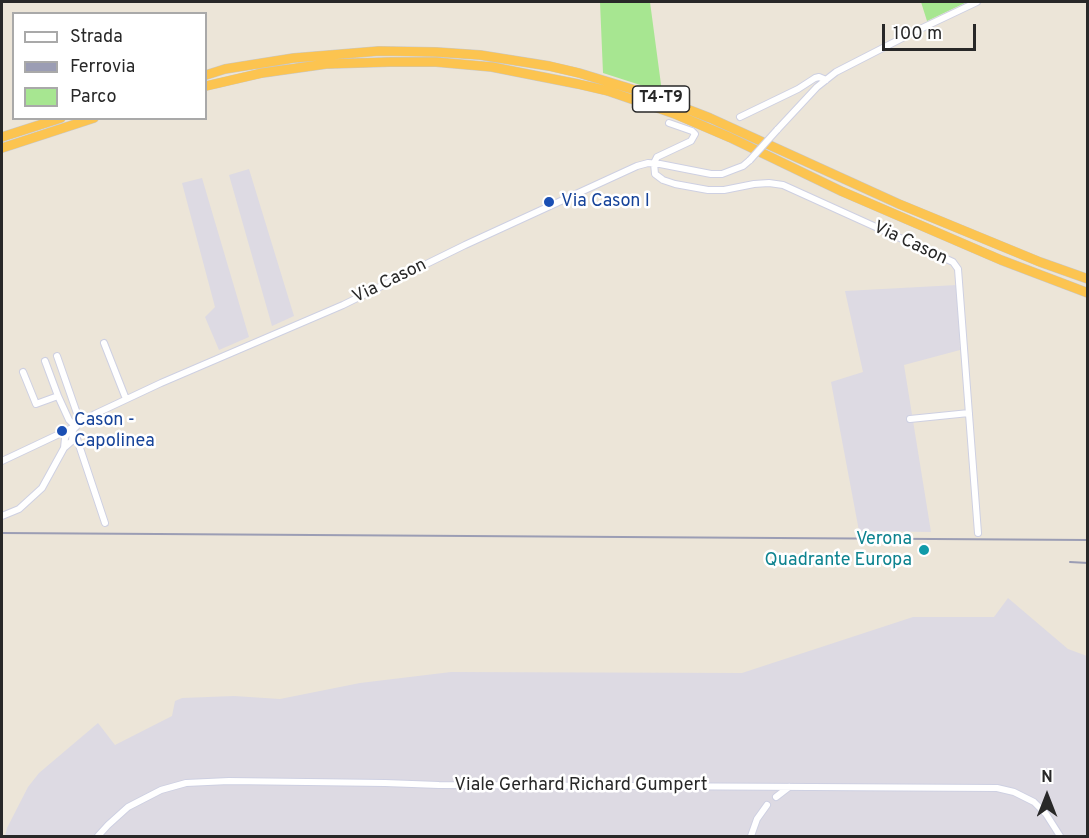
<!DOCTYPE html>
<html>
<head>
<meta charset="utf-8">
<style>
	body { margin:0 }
	#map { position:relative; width:1089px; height:838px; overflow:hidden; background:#ece5d8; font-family:Overpass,sans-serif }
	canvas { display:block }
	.frame { position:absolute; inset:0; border:3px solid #282828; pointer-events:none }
	.legend { position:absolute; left:12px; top:12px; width:195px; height:108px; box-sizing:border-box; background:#fff; border:2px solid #a9a9a9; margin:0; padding:8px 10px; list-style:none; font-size:18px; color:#282828 }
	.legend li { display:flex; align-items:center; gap:12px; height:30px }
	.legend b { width:30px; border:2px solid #a9a9a9 }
	.north { position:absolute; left:1017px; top:766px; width:60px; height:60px; -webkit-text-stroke:4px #fff; paint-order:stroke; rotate:0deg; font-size:16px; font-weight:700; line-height:24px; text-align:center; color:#282828 }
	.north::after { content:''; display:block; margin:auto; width:21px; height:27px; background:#282828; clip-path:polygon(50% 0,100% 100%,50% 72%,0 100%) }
	.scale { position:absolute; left:882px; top:24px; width:94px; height:27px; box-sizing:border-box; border:3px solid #282828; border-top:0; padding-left:8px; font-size:18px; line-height:21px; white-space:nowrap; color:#282828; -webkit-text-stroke:4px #fff; paint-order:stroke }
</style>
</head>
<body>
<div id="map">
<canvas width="1089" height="838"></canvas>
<div class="frame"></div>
<ul class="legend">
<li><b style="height:8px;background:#fff"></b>Strada</li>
<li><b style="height:8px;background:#9b9db4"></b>Ferrovia</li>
<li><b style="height:16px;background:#a7e691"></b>Parco</li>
</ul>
<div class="north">N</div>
<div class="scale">100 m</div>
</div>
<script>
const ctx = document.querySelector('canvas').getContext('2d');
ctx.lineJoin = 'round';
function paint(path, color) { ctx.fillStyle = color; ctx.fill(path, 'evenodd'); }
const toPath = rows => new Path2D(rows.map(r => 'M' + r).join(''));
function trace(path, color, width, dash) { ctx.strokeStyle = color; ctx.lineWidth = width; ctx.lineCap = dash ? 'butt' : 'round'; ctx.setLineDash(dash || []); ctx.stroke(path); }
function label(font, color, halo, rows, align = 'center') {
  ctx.font = font + ' Overpass,sans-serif'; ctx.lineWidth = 5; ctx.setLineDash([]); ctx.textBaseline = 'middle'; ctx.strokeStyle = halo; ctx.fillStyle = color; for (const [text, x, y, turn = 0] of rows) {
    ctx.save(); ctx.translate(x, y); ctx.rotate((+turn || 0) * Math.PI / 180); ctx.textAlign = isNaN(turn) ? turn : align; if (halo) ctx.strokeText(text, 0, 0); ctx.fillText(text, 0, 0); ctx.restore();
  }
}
paint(toPath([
	[249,169,294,316,272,326,229,175],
	[202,178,249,337,219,350,205,317,215,307,182,183],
	[957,285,960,350,904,365,931,532,859,531,831,382,863,372,845,291],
	[1008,598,1068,649,1087,656,1087,836,5,836,7,828,28,787,39,773,98,723,115,745,172,716,175,701,182,698,234,696,280,699,360,683,451,672,742,673,913,617,994,617]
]), '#dddae3');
paint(toPath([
	[600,2,650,2,662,92,603,73],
	[921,2,967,2,927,21]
]), '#a7e691');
const minor = toPath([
	[740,117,798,89,815,78,819,77,826,80],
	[669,123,692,131,695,134,691,141,657,157,654,163,655,174,663,180,675,184,708,190,724,190,754,184,769,183,783,185,953,262,958,269,978,533],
	[777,130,817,87,836,72,918,30,977,2],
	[104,343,126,399],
	[57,356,80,422],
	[45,361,58,396],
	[23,372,36,404,58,396,69,420,76,427],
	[910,419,969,413],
	[74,436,77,439,105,523],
	[64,448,65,438,67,434,73,430,79,423,95,414,161,383,343,305,465,245,637,166,648,163,660,164,711,174,722,174,735,169,743,166,750,160],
	[2,461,72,428],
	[2,516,19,509,42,488,64,448,72,441,73,430],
	[776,797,789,787],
	[98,836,108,825,128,807,161,790,186,783,229,781,385,783,439,785,997,788,1014,792,1034,802,1046,814,1060,836],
	[751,836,757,819,767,805]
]);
const trunk = toPath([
	[206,75,225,69,294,58,379,51,436,52,480,55,549,66,579,73,648,94,710,118,899,204,1040,262,1088,279],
	[206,86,262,73,326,64,390,62,436,62,492,67,578,84,608,91,675,114,731,138,841,191,1001,260,1088,293],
	[2,137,61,118],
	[2,148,94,118]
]);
trace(minor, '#ced0e2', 8);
trace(trunk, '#c7c7c7', 10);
trace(minor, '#fff', 6);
trace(trunk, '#fcc450', 9);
trace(toPath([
	[2,533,1088,540],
	[1070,562,1088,563]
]), '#9b9db4', 2);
const minorBridge = toPath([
	[750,160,777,130]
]);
trace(minorBridge, '#ced0e2', 8, []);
trace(minorBridge, '#fff', 6);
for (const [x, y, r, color] of [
	[549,202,6,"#1a4fb4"],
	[62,431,6,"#1a4fb4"],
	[924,550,6,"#0f9aa8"]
]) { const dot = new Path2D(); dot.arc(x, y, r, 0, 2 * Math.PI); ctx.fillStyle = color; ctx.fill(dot); trace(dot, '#fff', 2); }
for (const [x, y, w] of [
	[661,99,57]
]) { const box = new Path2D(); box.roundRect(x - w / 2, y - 13, w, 26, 4.5); ctx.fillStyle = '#fff'; ctx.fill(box); trace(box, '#282828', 1.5); }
label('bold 16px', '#282828', null, [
	["T4-T9",661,99]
]);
label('18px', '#164399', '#fff', [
	["Via Cason I",561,202],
	["Cason -",74,421],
	["Capolinea",74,442]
], 'left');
label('18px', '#282828', '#fff', [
	["Via Cason",910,244,25],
	["Via Cason",390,282,-26],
	["Viale Gerhard Richard Gumpert",581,786]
]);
label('18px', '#0d838f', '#fff', [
	["Verona",912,540],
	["Quadrante Europa",912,561]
], 'right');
</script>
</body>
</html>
